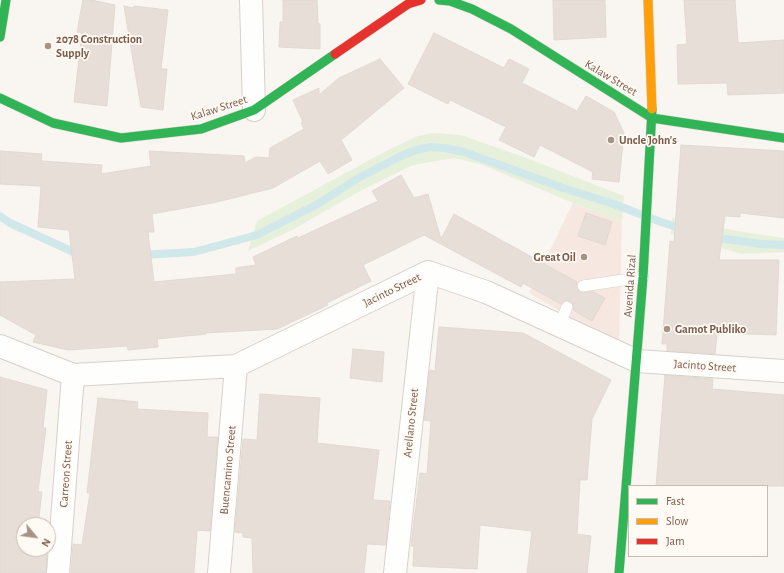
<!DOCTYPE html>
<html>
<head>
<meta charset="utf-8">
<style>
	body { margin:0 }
	#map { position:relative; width:784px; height:573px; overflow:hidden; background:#f9f5f0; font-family:"Alegreya Sans",sans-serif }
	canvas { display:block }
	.legend { position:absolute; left:628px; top:485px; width:140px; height:72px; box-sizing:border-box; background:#fffaf3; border:1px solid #cabbb1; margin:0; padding:5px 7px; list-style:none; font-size:12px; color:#7a5c4d }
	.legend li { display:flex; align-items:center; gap:8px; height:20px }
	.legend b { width:20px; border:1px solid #cabbb1 }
	.north { position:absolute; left:16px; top:517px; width:40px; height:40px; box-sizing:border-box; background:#fffaf3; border:1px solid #cabbb1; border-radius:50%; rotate:119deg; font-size:11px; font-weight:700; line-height:16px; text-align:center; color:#7a5c4d }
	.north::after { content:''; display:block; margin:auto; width:14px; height:18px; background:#a69286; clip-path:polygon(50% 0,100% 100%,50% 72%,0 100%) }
</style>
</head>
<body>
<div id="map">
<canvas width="784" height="573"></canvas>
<ul class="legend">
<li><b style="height:5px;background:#30b455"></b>Fast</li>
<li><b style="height:5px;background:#ff9f0a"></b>Slow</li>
<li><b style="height:5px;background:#e5322d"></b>Jam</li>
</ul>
<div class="north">N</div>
</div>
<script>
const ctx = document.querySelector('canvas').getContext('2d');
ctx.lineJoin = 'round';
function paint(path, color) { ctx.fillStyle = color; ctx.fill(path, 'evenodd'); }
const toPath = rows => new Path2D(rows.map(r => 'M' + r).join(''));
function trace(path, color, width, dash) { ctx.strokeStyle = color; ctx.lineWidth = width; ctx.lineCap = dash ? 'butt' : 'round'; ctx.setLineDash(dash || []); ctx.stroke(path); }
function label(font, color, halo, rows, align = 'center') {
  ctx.font = font + ' "Alegreya Sans",sans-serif'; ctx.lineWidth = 3.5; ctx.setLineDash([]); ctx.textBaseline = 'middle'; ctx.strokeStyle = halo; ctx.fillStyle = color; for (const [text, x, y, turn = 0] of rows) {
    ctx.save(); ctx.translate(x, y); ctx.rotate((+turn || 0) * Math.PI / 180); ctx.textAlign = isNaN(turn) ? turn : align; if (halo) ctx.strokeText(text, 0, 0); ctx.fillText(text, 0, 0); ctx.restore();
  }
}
paint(toPath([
	[573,203,622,222,619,346,529,293]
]), '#f6e8e1');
paint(toPath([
	[434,133,461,135,521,156,624,196,622,222,573,203,483,165,454,158,413,165,360,191,292,230,248,251,257,221,390,149,418,136],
	[672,218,731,230,784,238,784,252,742,254,671,234]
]), '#e7f0db');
trace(toPath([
	[0,216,10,223,80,255],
	[712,237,761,244,784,245],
	[141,255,194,252,257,235,316,205,360,177,401,156,416,150,430,147,445,148,464,152,566,189,611,203,661,222,686,230]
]), '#d0e8ea', 8);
const building = toPath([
	[83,0,91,0,115,5,107,106,74,102,82,33,77,32,83,0],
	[283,0,317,0,318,23,320,24,320,49,279,47,280,22,283,22,283,0],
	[553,0,605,0,606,37,554,40,553,0],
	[684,0,735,0,738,43,784,40,784,93,728,95,727,83,678,84,677,45,687,44,684,0],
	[124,6,133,8,134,6,168,10,161,69,167,69,163,110,141,107,124,6],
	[434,33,504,68,509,59,529,69,522,83,577,111,586,96,614,112,624,133,619,182,592,179,593,172,540,145,534,157,499,140,506,127,450,100,448,104,408,84,434,33],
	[380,59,404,88,341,140,352,160,328,174,320,161,273,188,217,202,152,214,154,232,148,232,154,282,236,274,236,268,256,265,253,257,297,236,298,238,378,201,372,191,401,175,414,198,428,194,441,239,454,214,577,282,576,287,580,292,593,292,605,298,592,321,573,310,574,306,570,301,566,300,561,304,523,283,521,287,424,235,363,265,371,281,327,303,328,305,277,329,205,333,206,334,157,339,158,347,128,350,127,346,68,350,33,342,36,335,0,315,0,282,75,279,69,230,38,227,41,186,0,184,0,151,42,154,41,161,102,165,101,174,151,166,149,151,244,156,245,163,256,157,269,158,270,148,304,129,301,123,303,122,293,100,319,88,319,95,339,78,380,59],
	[681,145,784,151,784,218,740,213,740,217,725,216,719,260,779,260,776,335,717,333,715,354,667,351,667,344,662,344,670,241,674,242,681,145],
	[586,213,612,222,605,245,578,236,586,213],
	[439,327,523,333,611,380,592,419,587,480,580,480,577,534,591,536,587,573,527,573,532,531,480,525,477,569,413,566,414,546,411,546,420,473,427,474,431,421,424,420,430,370,435,371,439,327],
	[353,349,384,352,382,382,350,378,353,349],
	[665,375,713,379,712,389,784,395,784,486,656,486,665,375],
	[0,377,47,390,43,428,46,428,38,492,42,492,38,525,24,525,24,549,47,549,46,573,0,573,0,377],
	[260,394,320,398,317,443,379,450,373,500,390,501,386,545,367,544,364,573,253,573,252,538,243,537,243,533,235,532,243,439,257,440,260,394],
	[98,398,138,402,137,409,208,413,207,437,218,437,210,531,197,530,194,573,71,573,73,544,82,545,90,493,87,493,98,398]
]);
paint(building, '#e6ded7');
trace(building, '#e2d8d2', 1);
const lane = toPath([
	[583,286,643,277],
	[559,326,567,307]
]);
const street = toPath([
	[251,0,254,110],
	[0,346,73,375,236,366,428,272,486,292,637,361,784,371],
	[58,573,73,375],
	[219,573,236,366],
	[395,573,428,272]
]);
const fast = toPath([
	[439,0,450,1,472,9,511,29,652,118,784,138],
	[0,37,6,0],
	[0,98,53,123,121,138,201,129,254,110,335,54],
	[619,573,643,277,652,109]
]);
const slow = toPath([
	[648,0,652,109]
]);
const jam = toPath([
	[335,54,408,4,421,0]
]);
trace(lane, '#d7d1cb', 12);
trace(street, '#d7d1cb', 24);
trace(fast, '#d9d2cb', 10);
trace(slow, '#d9d2cb', 10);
trace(jam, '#d9d2cb', 10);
trace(lane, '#fefefd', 11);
trace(street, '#fefefd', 22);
trace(fast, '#30b455', 9);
trace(slow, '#ff9f0a', 9);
trace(jam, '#e5322d', 9);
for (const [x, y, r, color] of [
	[48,46,4,"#a69286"],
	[611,140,4,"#a69286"],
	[584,257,4,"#a69286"],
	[667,329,4,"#a69286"]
]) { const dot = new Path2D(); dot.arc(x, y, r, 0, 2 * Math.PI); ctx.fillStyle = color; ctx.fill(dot); trace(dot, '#fffaf3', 1.5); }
label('bold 12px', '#7a5c4d', '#fffaf3', [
	["2078 Construction",56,39],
	["Supply",56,53],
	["Uncle John's",619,140],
	["Great Oil",576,257,"right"],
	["Gamot Publiko",675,329]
], 'left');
label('12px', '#7a5c4d', '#fffaf3', [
	["Kalaw Street",611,78,31],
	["Kalaw Street",219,108,-18],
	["Avenida Rizal",630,286,-86],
	["Jacinto Street",392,290,-26],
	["Jacinto Street",705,366,4],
	["Arellano Street",411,423,-84],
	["Buencamino Street",228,470,-85],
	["Carreon Street",66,474,-86]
]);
</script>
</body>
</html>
